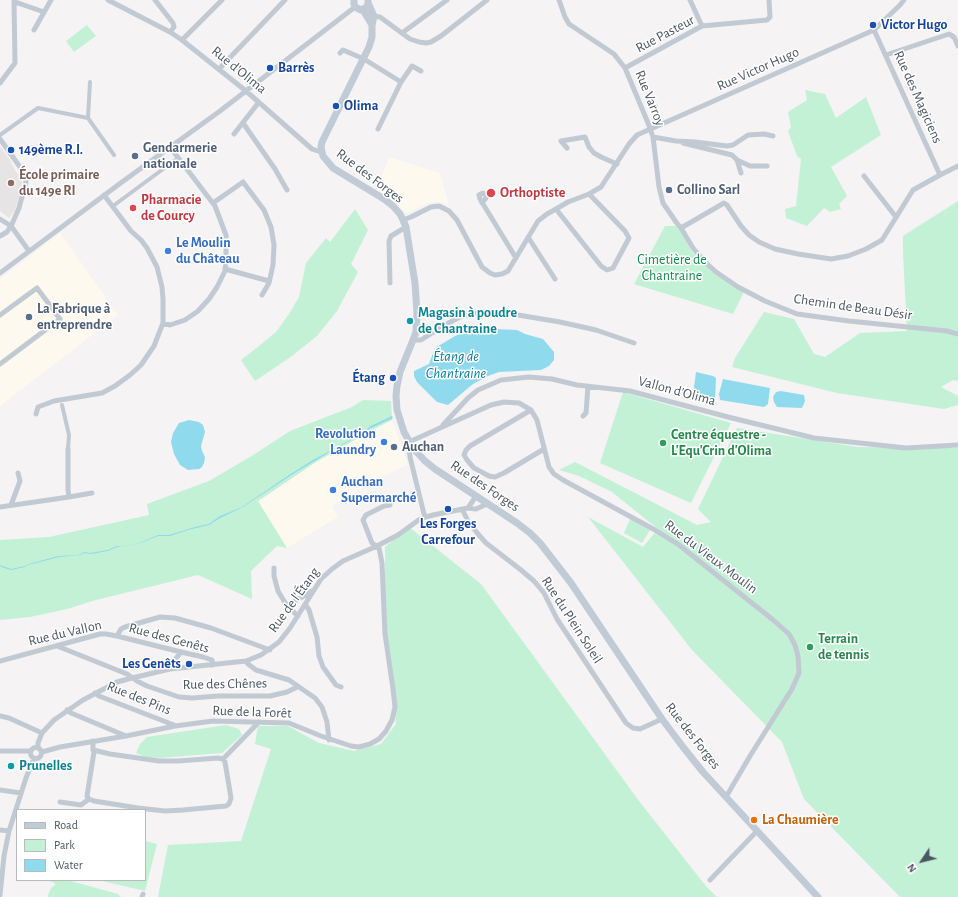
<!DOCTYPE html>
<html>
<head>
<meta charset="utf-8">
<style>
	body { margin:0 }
	#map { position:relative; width:958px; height:897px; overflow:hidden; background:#f5f3f3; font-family:"Alegreya Sans",sans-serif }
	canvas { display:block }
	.legend { position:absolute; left:16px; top:809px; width:130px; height:72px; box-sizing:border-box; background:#fff; border:1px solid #b7bbc0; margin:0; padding:5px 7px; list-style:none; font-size:12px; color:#4a5661 }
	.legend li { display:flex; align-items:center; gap:8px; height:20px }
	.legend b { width:20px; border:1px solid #b7bbc0 }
	.north { position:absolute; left:902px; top:841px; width:40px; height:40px; -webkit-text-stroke:3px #fff; paint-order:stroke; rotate:235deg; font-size:11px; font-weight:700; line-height:16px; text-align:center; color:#4a5661 }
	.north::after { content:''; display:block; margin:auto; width:14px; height:18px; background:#4a5661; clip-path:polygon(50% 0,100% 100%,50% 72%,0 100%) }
</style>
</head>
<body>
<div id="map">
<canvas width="958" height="897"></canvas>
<ul class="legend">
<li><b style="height:5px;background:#c1cbd6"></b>Road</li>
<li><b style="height:11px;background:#c3f1d5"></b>Park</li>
<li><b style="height:11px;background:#90daee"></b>Water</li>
</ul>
<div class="north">N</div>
</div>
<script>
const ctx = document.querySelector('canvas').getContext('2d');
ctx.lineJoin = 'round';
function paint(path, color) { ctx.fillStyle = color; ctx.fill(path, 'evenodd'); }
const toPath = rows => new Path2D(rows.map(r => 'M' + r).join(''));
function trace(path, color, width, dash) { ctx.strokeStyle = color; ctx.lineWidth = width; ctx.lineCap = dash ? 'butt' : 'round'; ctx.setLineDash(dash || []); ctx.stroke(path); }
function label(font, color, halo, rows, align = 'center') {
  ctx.font = font + ' "Alegreya Sans",sans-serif'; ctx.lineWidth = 3; ctx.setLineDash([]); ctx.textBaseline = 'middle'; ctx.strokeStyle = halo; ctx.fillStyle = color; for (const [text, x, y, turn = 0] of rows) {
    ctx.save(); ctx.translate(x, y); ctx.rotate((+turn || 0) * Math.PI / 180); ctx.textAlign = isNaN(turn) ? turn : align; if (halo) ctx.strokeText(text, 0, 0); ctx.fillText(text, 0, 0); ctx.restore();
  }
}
paint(toPath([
	[389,157,440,173,449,206,444,203,436,202,427,203,410,212,405,212,396,203,377,190],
	[60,233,118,315,0,406,0,279],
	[392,420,408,465,382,476,332,506,338,517,287,548,258,502,316,462,372,430]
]), '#fdf9ef');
paint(toPath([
	[0,146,11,162,16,172,20,175,22,181,21,191,15,210,9,218,0,211]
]), '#e6e4e5');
paint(toPath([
	[87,25,96,36,74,52,66,41],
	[805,90,825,94,836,118,866,97,881,135,831,167,847,196,839,204,841,209,830,212,824,208,807,226,786,218,785,209,796,206,801,159,797,156,788,131,791,127,788,112,807,100],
	[958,201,958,381,953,380,941,387,958,396,958,405,944,409,837,393,732,367,735,358,764,312,794,319,814,354,825,357,860,333,907,331,903,253,903,236],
	[355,209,368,230,351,264,358,272,337,311,317,336,292,356,255,381,241,360,259,346,276,332,289,314,299,297,306,263,326,238,330,242],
	[665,226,678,226,692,252,715,274,744,292,733,314,634,284],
	[623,392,731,423,691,503,600,463],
	[363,400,391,401,392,420,372,430,316,462,258,501,287,548,277,546,251,571,252,599,198,575,96,600,67,609,30,617,0,620,0,540,49,537,149,515,147,504,209,481,255,454,290,431,352,407],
	[737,428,858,447,958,448,958,897,900,897,804,799,782,742,692,650,588,517,643,547,658,529,612,492,579,476,559,470,575,462,697,525,711,522,698,509],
	[630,519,650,530,642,543,624,533],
	[409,527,481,584,639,801,705,885,717,897,158,897,168,845,241,841,271,749,255,744,258,726,288,726,319,743,354,751,381,744,396,724,385,625,385,547],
	[226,725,239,729,242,735,222,753,160,758,146,757,136,753,140,744,147,737],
	[145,841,157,844,145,891,98,880,145,880],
	[49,880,67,880,107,891,118,894,121,897,53,897,55,890,52,897,48,897,48,895,51,888,55,885,55,883,49,881]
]), '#c3f1d5');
paint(toPath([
	[473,328,517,330,525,334,543,339,554,352,554,360,549,366,541,370,499,372,488,376,473,384,448,405,437,402,417,382,414,376,414,371,429,364,435,348,455,336],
	[696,372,713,376,716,378,715,401,696,398,693,395],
	[723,379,770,388,768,404,764,407,720,400,719,394],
	[781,391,804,395,805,401,802,408,777,407,774,402,773,397,776,392],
	[392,416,393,418,371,428,362,434,333,450,293,474,243,507,220,518,209,525,188,530,170,536,158,536,140,543,122,547,117,547,108,551,91,554,85,553,80,555,59,557,28,565,25,567,11,570,7,569,0,566,0,565,11,569,25,566,29,564,58,556,78,555,85,552,90,553,108,550,117,546,121,547,139,543,158,535,169,535,195,527,209,524,220,516,242,507,289,475,313,460,361,434,371,426],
	[189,420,199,422,203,425,205,432,201,446,202,451,205,457,204,463,202,467,199,469,188,470,180,465,174,454,171,442,173,433,179,423]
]), '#90daee');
trace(toPath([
	[88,118,90,82],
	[0,135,38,108,88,118,114,155],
	[113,206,178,158],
	[62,405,69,435,68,449]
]), '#c1cad2', 4);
trace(toPath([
	[108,0,170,32,182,40,246,91,312,149,321,152],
	[155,0,173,23,174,27,170,32],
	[559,0,565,17,569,24,614,54,625,68,638,99,648,123,653,137,659,187,663,203,676,222,681,228,693,248,704,261,716,272,738,287,765,301,797,314,849,321,947,331,958,334],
	[690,0,702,26],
	[15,2,44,12],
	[372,16,380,17,410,39,419,42,426,43,431,42,441,36,487,0],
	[34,30,51,0],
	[874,30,940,175],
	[402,33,447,0],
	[182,40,222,0],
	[340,53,343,50,364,59,401,82],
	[886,55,949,34,954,37,958,46],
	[625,68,702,26,767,20,770,17,769,0],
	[219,69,285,0],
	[0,83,15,63,14,0],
	[243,123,275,169,287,190],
	[378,129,401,82,412,66,421,71],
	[234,134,259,102],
	[653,137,676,141,695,142,727,146,733,145,748,135,764,134,773,136],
	[0,139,25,174,26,182,19,208,12,224,7,232,0,236],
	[683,143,732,155,737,160,741,173],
	[567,148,561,141,585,137,589,147,594,153,601,157,617,164],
	[737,160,750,166,767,166],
	[864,176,896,217],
	[213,203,243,182,264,210,271,227,274,245,273,265,269,283,262,295],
	[482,203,486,198,486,195,483,193,479,195,480,199,516,258],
	[556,209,601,266,607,270,613,268,629,238,625,231,589,194],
	[0,219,11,226,29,251],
	[403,220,411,217,431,207,439,206,449,211,457,220,482,267,490,273,495,275,502,274,508,271,538,221,547,214,556,209,568,202,589,194,601,187,629,144,637,135,874,30,900,5,904,0],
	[681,228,724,203,727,205,741,226,749,235,759,242,775,249,798,254,831,259,848,256,866,249,882,240,913,190,940,175,958,166],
	[528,237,555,279],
	[225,269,269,281],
	[0,273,122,182,220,111,355,7],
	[390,283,389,241,391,236,406,227],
	[0,315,37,288,60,319,0,364],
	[163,323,170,325,185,320,198,311,209,299,217,287,225,271,226,260,226,235,215,206,170,147],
	[413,340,421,340,443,326,460,317,477,313,512,314,560,322,596,330,634,343],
	[531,410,470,446,466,450,464,455,467,460,474,468,489,476,495,477,504,473,544,449],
	[36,414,38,407,54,401,102,393,115,386,130,375,141,365,154,346,163,323,163,299,162,287,157,267,147,248,141,240,131,231,104,195],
	[583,416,586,413,588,386],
	[443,425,468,398,478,390,501,380,529,377,552,379,577,385,630,391,728,417,814,438,906,448,958,445],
	[68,449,68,490,69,497,92,493],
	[11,505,20,481,18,473],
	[0,507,69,497],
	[468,508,476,496],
	[462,509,468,521,478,534,486,543,521,570,534,581,544,593,557,619,626,723,633,728,640,729,662,719],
	[426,517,424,514,410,457,409,449,409,442,491,405,504,402,519,403,531,410,537,420,549,467,554,474,563,480,655,530,679,545,772,619,789,634,795,645,798,656,799,673,792,689,750,756,726,797],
	[274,568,274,576,278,591,287,606,298,616],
	[305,604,309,610,317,637,319,656,323,667,336,685,341,687],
	[287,606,312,591],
	[117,636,181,652,203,657,212,660,213,665],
	[57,646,127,674,137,681,147,686,179,697,192,698,218,696,270,696,287,692,297,687],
	[0,661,100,634,106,634,117,636,121,629,125,627,160,617,175,618,211,628,270,650],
	[246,661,248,664,256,670,289,680,315,698,322,707,327,722,329,740],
	[170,669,170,666,181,652],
	[95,693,99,696,174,725],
	[67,710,71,713,126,736],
	[0,716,9,718,42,733],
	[93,741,93,750,94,752,87,796,89,799,94,801,138,808,165,811,183,810,226,806,229,804,231,798,225,762,223,759,218,758,178,761,159,761,110,754,93,750],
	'30.5 753a5.5 5.5 0 1 1 11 0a5.5 5.5 0 1 1-11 0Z',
	[38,748,38,743,42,733,54,720,83,700,117,682,132,678,170,669,246,661,261,655,279,642,290,628,321,579,332,569,343,561,377,546,398,535,420,519,426,517,433,515,468,508,476,509,485,505,487,503],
	[0,751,31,751],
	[42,752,60,747,126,736,175,726,213,721,289,723,321,736,351,746,359,747,370,744,379,739,386,731,392,720,395,707,393,689,385,634,382,563,379,548,372,543,363,520,366,515,384,506,390,505],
	[223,759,259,722],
	[0,790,21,793],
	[60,802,81,805,89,799],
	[0,830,9,831],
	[710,880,757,831],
	[0,895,4,856,9,831,26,778,34,758],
	[142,897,143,894]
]), '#c1cad2', 5);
trace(toPath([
	[354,0,354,4,355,7,361,10,367,7,368,3,368,1],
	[368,3,374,16,372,25,372,37,369,47,322,142,321,147,323,156,333,168,384,199,393,206,400,214,403,220,406,227,415,283,417,313,416,332,413,340,400,372,397,386,396,396,397,410,404,432,413,448,425,461,435,469,517,523,530,533,540,543,571,583,662,719,683,747,703,772,818,897],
	[363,10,372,25]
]), '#c1cbd6', 7);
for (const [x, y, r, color] of [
	[873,25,4,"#1a4fb4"],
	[270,68,4,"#1a4fb4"],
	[336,106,4,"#1a4fb4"],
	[11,150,4,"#1a4fb4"],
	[135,156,4,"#5c6f8a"],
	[11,183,4,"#8d6e63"],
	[669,190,4,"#5c6f8a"],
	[491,193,5,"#e0444e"],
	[133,208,4,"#e0444e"],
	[168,251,4,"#3f7fe0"],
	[29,317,4,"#5c6f8a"],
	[410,321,4,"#0f9aa8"],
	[393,378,4,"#1a4fb4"],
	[384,442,4,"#3f7fe0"],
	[663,443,4,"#2e9e5b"],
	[394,447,4,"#5c6f8a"],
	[333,490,4,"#3f7fe0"],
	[448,509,4,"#1a4fb4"],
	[810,647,4,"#2e9e5b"],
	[189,664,4,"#1a4fb4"],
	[11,766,4,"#0f9aa8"],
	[754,820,4,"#e8710a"]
]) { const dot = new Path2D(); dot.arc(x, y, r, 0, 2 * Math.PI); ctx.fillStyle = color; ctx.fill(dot); trace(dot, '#fff', 1.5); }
label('bold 14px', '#164399', '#fff', [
	["Victor Hugo",881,25],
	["Barrès",278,68],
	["Olima",344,106],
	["149ème R.I.",19,150],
	["Étang",385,378,"right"],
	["Les Forges",448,524,"center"],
	["Carrefour",448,540,"center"],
	["Les Genêts",181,664,"right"]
], 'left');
label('14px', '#4a5661', '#fff', [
	["Rue Pasteur",665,34,-28],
	["Rue Victor Hugo",758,69,-24],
	["Rue d'Olima",239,70,39],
	["Rue des Magiciens",918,97,66],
	["Rue Varroy",650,98,68],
	["Rue des Forges",370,176,37],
	["Chemin de Beau Désir",853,307,8],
	["Vallon d'Olima",677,391,15],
	["Rue des Forges",485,486,34],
	["Rue du Vieux Moulin",711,557,37],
	["Rue de l'Étang",294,600,-54],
	["Rue du Plein Soleil",572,620,57],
	["Rue du Vallon",65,633,-13],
	["Rue des Genêts",169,638,15],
	["Rue des Chênes",225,684,-1],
	["Rue des Pins",139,698,22],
	["Rue de la Forêt",252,712,2],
	["Rue des Forges",693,736,52]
]);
label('bold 14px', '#4e5e75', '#fff', [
	["Gendarmerie",143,148],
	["nationale",143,164],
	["Collino Sarl",677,190],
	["La Fabrique à",37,309],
	["entreprendre",37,325],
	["Auchan",402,447]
], 'left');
label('bold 14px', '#785e54', '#fff', [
	["École primaire",19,175],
	["du 149e RI",19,191]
], 'left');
label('bold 14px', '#be3a42', '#fff', [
	["Orthoptiste",500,193],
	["Pharmacie",141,200],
	["de Courcy",141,216]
], 'left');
label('bold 14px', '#366cbe', '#fff', [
	["Le Moulin",176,243],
	["du Château",176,259],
	["Revolution",376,434,"right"],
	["Laundry",376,450,"right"],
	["Auchan",341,482],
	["Supermarché",341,498]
], 'left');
label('14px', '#17864f', '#fff', [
	["Cimetière de",672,260],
	["Chantraine",672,276]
]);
label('bold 14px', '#0d838f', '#fff', [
	["Magasin à poudre",418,313],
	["de Chantraine",418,329],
	["Prunelles",19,766]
], 'left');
label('bold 14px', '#27864d', '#fff', [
	["Centre équestre -",671,435],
	["L'Equ'Crin d'Olima",671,451],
	["Terrain",818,639],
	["de tennis",818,655]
], 'left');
label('bold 14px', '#c56008', '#fff', [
	["La Chaumière",762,820]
], 'left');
label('italic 15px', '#0c7c9b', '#fff', [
	["Étang de",456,356],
	["Chantraine",456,373]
]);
</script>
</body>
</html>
